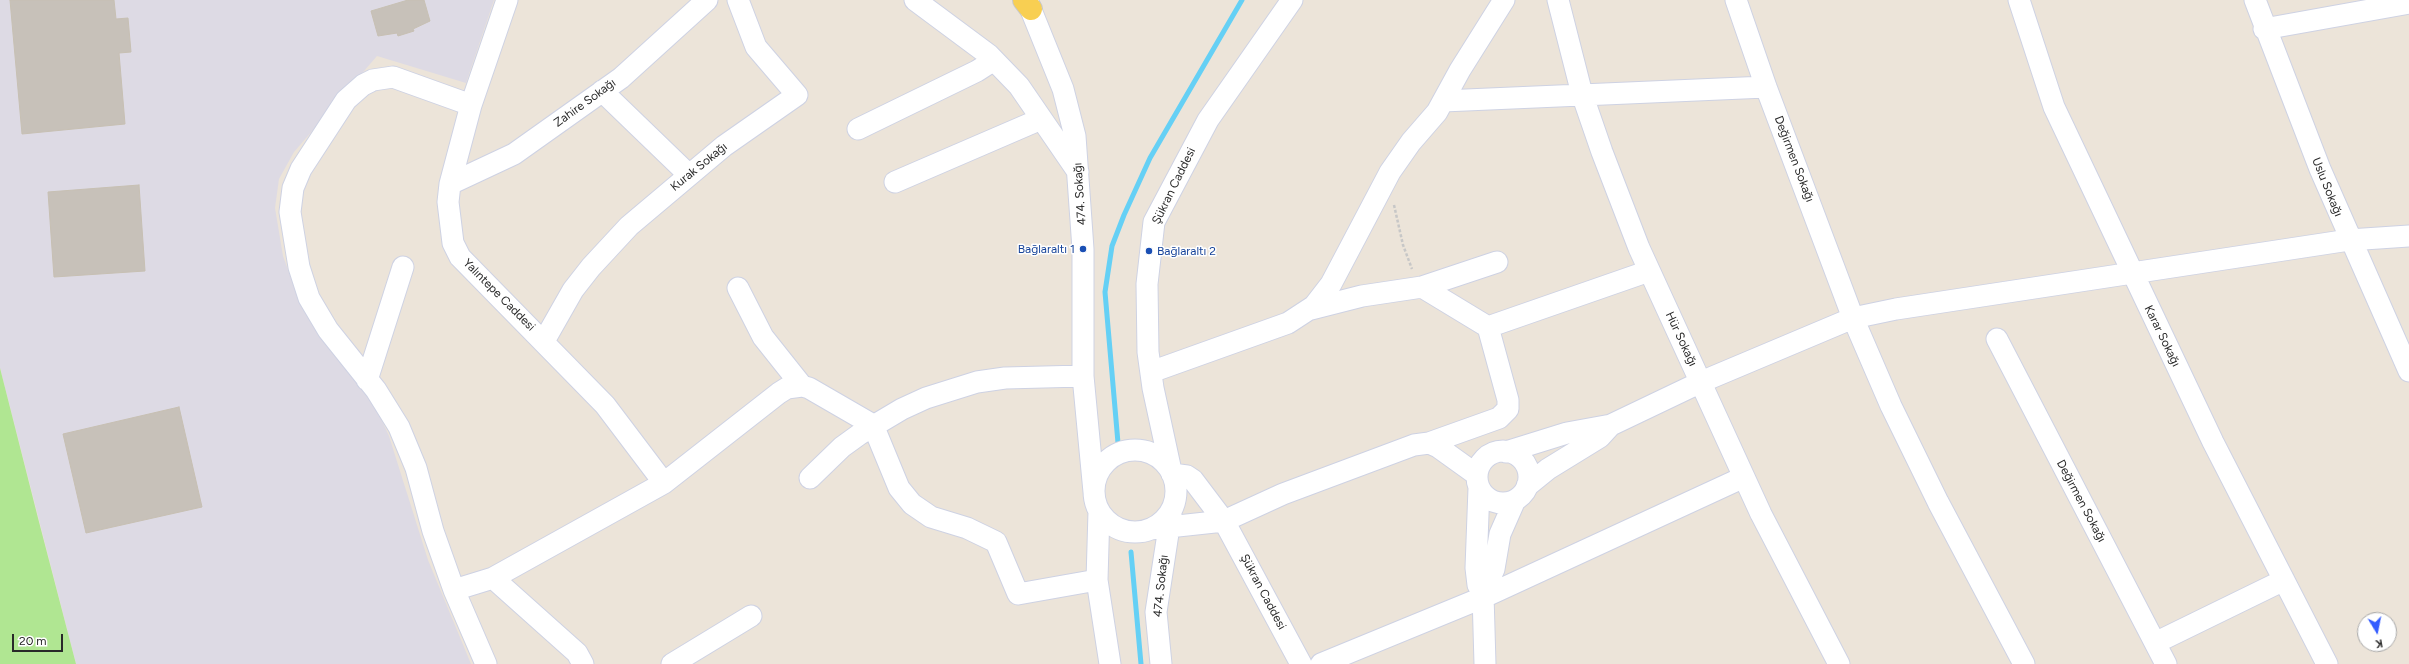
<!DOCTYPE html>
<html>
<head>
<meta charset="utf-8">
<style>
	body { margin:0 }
	#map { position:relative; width:2409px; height:664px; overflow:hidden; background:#ece4d9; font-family:Figtree,sans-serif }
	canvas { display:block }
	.north { position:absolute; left:2357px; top:612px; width:40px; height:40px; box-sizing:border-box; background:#fff; border:1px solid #a9a9a9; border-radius:50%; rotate:170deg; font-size:11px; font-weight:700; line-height:16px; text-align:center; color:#292929 }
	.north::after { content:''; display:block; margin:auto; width:14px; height:18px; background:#335cff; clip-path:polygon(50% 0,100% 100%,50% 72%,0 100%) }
	.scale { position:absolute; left:12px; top:634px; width:51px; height:18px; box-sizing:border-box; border:2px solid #292929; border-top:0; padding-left:5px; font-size:12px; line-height:14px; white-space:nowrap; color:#292929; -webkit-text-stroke:3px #fff; paint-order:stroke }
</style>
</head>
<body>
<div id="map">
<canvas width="2409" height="664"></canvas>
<div class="north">K</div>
<div class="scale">20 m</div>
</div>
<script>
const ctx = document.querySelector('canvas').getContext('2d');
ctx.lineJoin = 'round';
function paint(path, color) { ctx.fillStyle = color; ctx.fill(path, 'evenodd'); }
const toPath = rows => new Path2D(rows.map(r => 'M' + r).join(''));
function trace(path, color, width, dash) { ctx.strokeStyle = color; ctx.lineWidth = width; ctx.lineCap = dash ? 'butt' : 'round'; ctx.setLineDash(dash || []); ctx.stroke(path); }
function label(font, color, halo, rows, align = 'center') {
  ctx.font = font + ' Figtree,sans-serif'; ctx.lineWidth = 3; ctx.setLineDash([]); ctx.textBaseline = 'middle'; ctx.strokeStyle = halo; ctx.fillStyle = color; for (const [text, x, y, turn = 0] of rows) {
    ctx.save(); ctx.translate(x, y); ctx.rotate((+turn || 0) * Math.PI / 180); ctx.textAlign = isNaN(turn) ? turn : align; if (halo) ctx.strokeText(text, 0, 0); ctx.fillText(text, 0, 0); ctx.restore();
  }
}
paint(toPath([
	[0,0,494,0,466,83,377,56,294,152,279,179,275,208,283,256,296,292,305,309,342,357,379,414,389,436,428,560,471,664,76,664,0,368]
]), '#dddae4');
paint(toPath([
	[0,368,38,518,76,664,0,664]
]), '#b0e692');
trace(toPath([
	[1118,443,1105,292,1112,246,1124,215,1150,158,1242,0],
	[1131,552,1141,664]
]), '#65d0f5', 5);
const building = toPath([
	[10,0,114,0,116,19,128,18,131,52,119,53,125,124,22,134,10,0],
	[408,0,424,0,430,21,413,29,414,31,398,36,397,33,378,36,371,11,408,0],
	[139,185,145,271,54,277,48,192,139,185],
	[179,407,202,507,86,533,63,434,179,407]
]);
paint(building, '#c7c1b9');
trace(building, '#c7c0b3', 1);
const minor = toPath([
	[507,0,471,105,450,184,448,202,453,243,460,257,605,405,664,483],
	[915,0,989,55,1019,86,1078,172],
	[1027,0,1063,89,1075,136,1083,249,1083,376,1094,492],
	[1558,0,1582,94,1602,152,1639,248,1761,514,1839,664],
	[1736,0,1766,87,1853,318,1891,406,1938,502,2024,664],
	[2019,0,2054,107,2213,442,2327,664],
	[2255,0,2320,169,2409,371],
	[2264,29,2409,3],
	[602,91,688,174],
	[1443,101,1766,87],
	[471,105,393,77,373,80,363,85,346,100,301,169,293,188,290,212,299,267,309,298,328,330,376,390,399,427,416,468,433,531,454,590,486,664],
	[858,129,977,71,994,60],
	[895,182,1041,119],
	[450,184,514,154,621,78,707,0],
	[1422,287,1488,327],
	[738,288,763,337,802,386],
	[1311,309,1362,296,1422,287,1497,262],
	[1997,339,2166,664],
	[544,341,573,290,591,267,629,226,724,146,797,95,756,47,738,0],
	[1151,372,1288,323,1314,306,1331,284,1390,172,1411,142,1437,112,1460,70,1504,0],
	[367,380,403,267],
	[1429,443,1499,418,1508,409,1508,400,1488,327,1649,271],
	'1094 491a41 41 0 1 1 82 0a41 41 0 1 1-82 0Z',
	'1477 477a26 26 0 1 1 52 0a26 26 0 1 1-52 0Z',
	[1506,452,1567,433,1611,425,1701,382,1853,318,1896,309,2349,240,2409,236],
	[1171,471,1153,388,1148,352,1147,284,1154,222,1208,120,1292,0],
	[1172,474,1187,476,1193,480,1224,521,1301,664],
	[810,478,842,447,860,434,902,409,926,398,977,382,1005,378,1083,376],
	[1527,486,1548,469,1600,437,1611,425],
	[1479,488,1476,568,1478,585,1483,594,1485,664],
	[1099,511,1097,580,1110,664],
	[1150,529,1224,521,1283,494,1414,445,1429,443,1438,447,1477,475],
	[493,578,577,653,583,664],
	[454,590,493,578,664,483,779,393,787,388,802,386,809,388,873,425,899,488,912,504,931,517,967,528,996,542,1018,594,1097,580],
	[1483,594,1494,569,1500,534,1515,500],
	[2155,643,2284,580],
	[672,664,751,616],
	[1161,664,1156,612,1171,514],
	[1321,664,1484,597,1744,477]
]);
const major = toPath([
	[1024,0,1031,9]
]);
trace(minor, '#ced2e3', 23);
trace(major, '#c7c7c7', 24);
trace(toPath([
	[1394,205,1403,245,1412,269]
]), '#c7c7c7', 2.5, [3, 2]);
trace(minor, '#fff', 21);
trace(major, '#f8cf52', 22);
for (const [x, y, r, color] of [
	[1083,249,4,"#1a4fb4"],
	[1149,251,4,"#1a4fb4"]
]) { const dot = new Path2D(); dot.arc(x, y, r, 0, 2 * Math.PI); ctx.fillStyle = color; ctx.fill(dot); trace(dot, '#fff', 1.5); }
label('12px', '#292929', '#fff', [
	["Zahire Sokağı",585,103,-36],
	["Değirmen Sokağı",1794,159,69],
	["Kurak Sokağı",699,167,-39],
	["Şükran Caddesi",1174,186,-64],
	["Uslu Sokağı",2327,187,68],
	["474. Sokağı",1080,194,-94],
	["Yalıntepe Caddesi",499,295,45],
	["Karar Sokağı",2162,336,64],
	["Hür Sokağı",1681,339,65],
	["Değirmen Sokağı",2081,501,62],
	["474. Sokağı",1161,586,-84],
	["Şükran Caddesi",1263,592,62]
]);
label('12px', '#164399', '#fff', [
	["Bağlaraltı 1",1075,249],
	["Bağlaraltı 2",1157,251,"left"]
], 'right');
</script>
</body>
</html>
